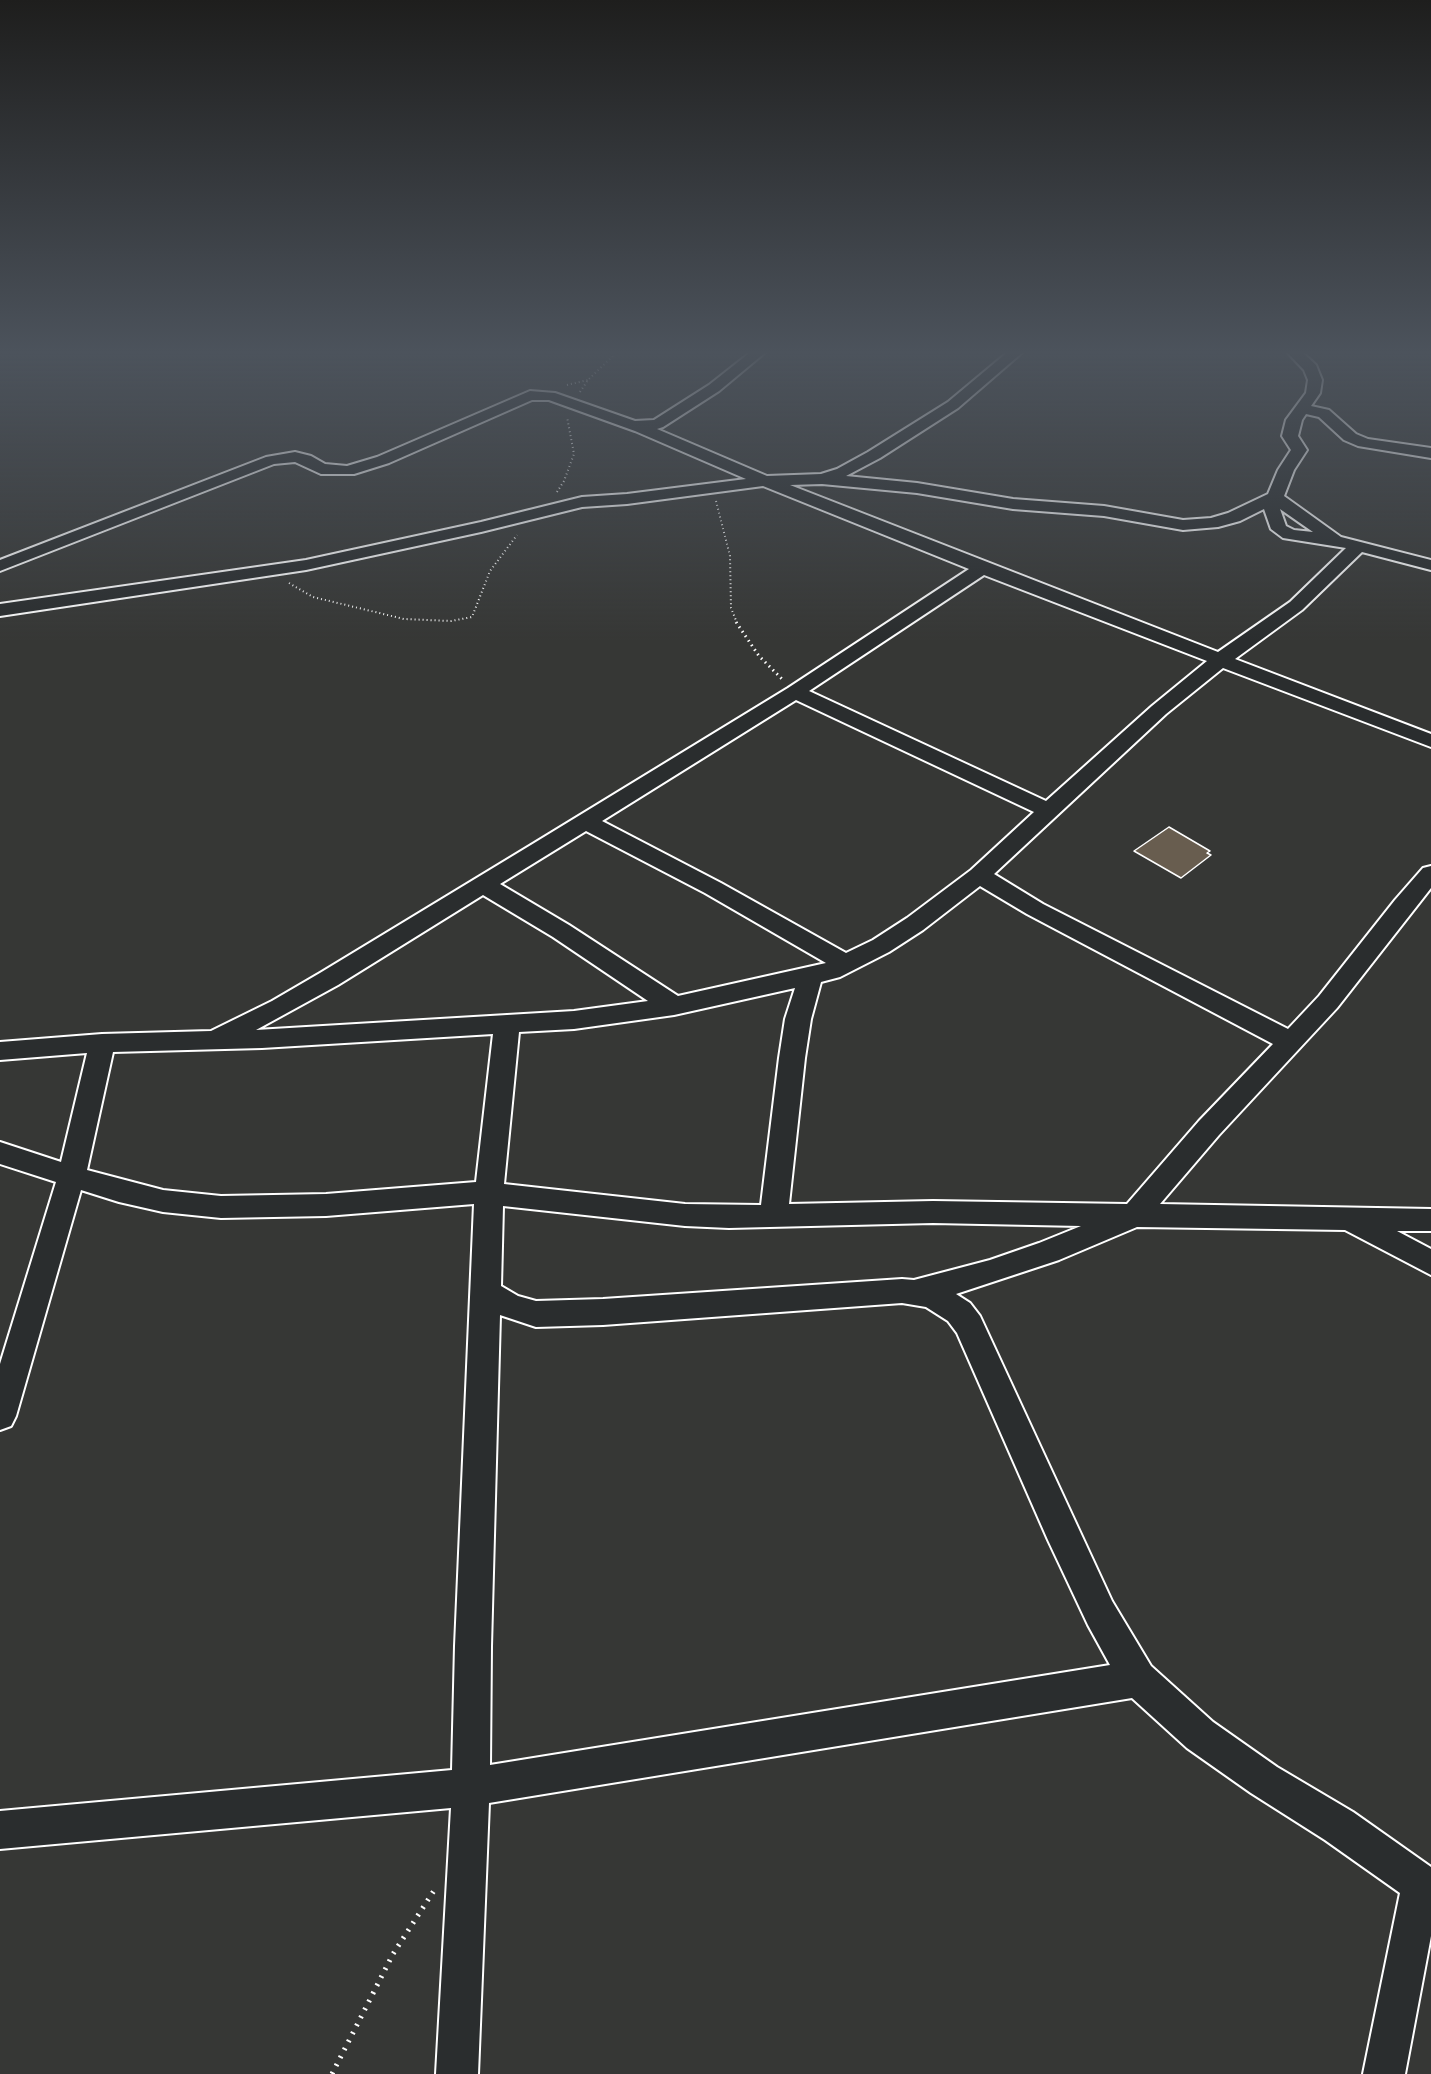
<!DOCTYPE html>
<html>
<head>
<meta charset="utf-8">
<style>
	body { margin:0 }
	canvas { display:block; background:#363735 }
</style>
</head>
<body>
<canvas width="1431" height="2074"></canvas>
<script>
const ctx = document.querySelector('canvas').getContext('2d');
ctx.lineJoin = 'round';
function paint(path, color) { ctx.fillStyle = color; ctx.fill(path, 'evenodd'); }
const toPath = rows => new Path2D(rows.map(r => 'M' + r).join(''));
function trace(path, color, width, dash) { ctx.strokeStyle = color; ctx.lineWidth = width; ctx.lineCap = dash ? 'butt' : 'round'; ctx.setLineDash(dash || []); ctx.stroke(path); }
const building = toPath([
	[1169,827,1210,851,1207,853,1211,855,1181,878,1134,851,1169,827]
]);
paint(building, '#685d4f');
trace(building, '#fff', 1.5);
const minor = toPath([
	[752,351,767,351,719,391,663,427,657,429,767,476,821,474,837,469,868,452,948,402,1009,351,1024,351,958,408,880,458,846,476,917,483,1013,499,1104,506,1183,520,1211,518,1228,513,1268,494,1278,470,1291,450,1282,436,1286,420,1306,393,1308,380,1304,370,1286,351,1301,351,1316,365,1322,380,1320,393,1311,406,1329,410,1356,434,1368,439,1431,448,1431,458,1358,446,1344,440,1319,417,1306,414,1302,420,1298,436,1307,450,1294,470,1284,496,1341,537,1431,560,1431,570,1362,552,1302,610,1235,659,1431,734,1431,747,1223,668,1166,714,994,874,1043,904,1288,1029,1319,996,1395,900,1423,868,1431,866,1431,888,1337,1008,1219,1135,1160,1204,1431,1209,1431,1231,1397,1231,1431,1249,1431,1275,1345,1230,1137,1227,1059,1260,956,1294,970,1303,980,1316,1112,1601,1151,1666,1213,1722,1277,1767,1353,1812,1431,1867,1431,1936,1405,2074,1363,2074,1400,1893,1325,1840,1251,1793,1187,1748,1132,1698,489,1803,478,2074,436,2074,451,1808,0,1849,0,1811,452,1770,455,1646,474,1204,326,1216,221,1218,163,1212,119,1202,81,1190,16,1416,11,1426,0,1430,0,1364,56,1182,0,1164,0,1142,61,1162,87,1053,0,1060,0,1042,102,1034,211,1031,272,1001,320,973,531,845,788,688,969,569,763,486,627,504,582,507,481,532,306,570,0,616,0,604,306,560,481,522,582,497,627,494,746,479,635,431,549,400,532,400,389,463,354,474,321,474,295,462,274,464,0,571,0,560,266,457,295,452,311,456,325,464,347,466,377,457,530,391,555,393,635,421,654,420,709,385,752,351],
	[822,484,917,493,1013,509,1104,516,1183,530,1218,527,1240,521,1264,509,1271,529,1283,538,1346,548,1290,602,1218,652,790,485,822,484],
	[1280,509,1313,532,1294,530,1286,526,1280,509],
	[984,575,1207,661,1152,706,1046,801,809,691,984,575],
	[796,700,1034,812,971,870,907,918,873,940,846,953,721,883,602,821,796,700],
	[586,831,705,893,826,963,678,996,569,925,500,884,586,831],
	[980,886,1027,914,1273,1044,1199,1121,1127,1204,933,1201,789,1204,805,1058,811,1019,821,982,840,977,889,952,923,930,980,886],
	[483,895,553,937,648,1001,574,1011,256,1030,338,985,483,895],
	[795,988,785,1019,779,1058,761,1205,685,1204,504,1184,519,1032,574,1029,674,1015,795,988],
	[493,1034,476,1182,326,1194,221,1196,163,1190,87,1170,113,1052,262,1048,493,1034],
	[503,1206,685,1226,729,1228,933,1223,1081,1226,1039,1243,990,1260,914,1280,902,1279,603,1299,536,1301,518,1296,501,1286,503,1206],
	[902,1303,926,1307,948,1321,957,1333,1048,1540,1088,1625,1110,1665,490,1765,491,1646,500,1315,536,1327,603,1325,902,1303]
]);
trace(minor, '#fff', 4);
trace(toPath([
	[567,385,588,380],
	[580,392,588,380,618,351],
	[557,492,564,481,574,454,567,417],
	[716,501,730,556,731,608,737,623],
	[289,583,313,597,404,619,451,621,472,617,490,571,517,535]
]), '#fff', 2, [1, 3]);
trace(toPath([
	[736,622,759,656,783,680]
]), '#fff', 3, [1.5, 4]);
trace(toPath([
	[332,2074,393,1954,435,1889]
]), '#fff', 5, [2, 7]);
paint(minor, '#2a2d2e');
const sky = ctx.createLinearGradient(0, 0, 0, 641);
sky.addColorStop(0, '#1e1e1d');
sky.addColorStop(0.55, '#4c535c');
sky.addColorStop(1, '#4c535c00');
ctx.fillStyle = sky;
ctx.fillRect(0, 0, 1431, 641);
</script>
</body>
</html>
